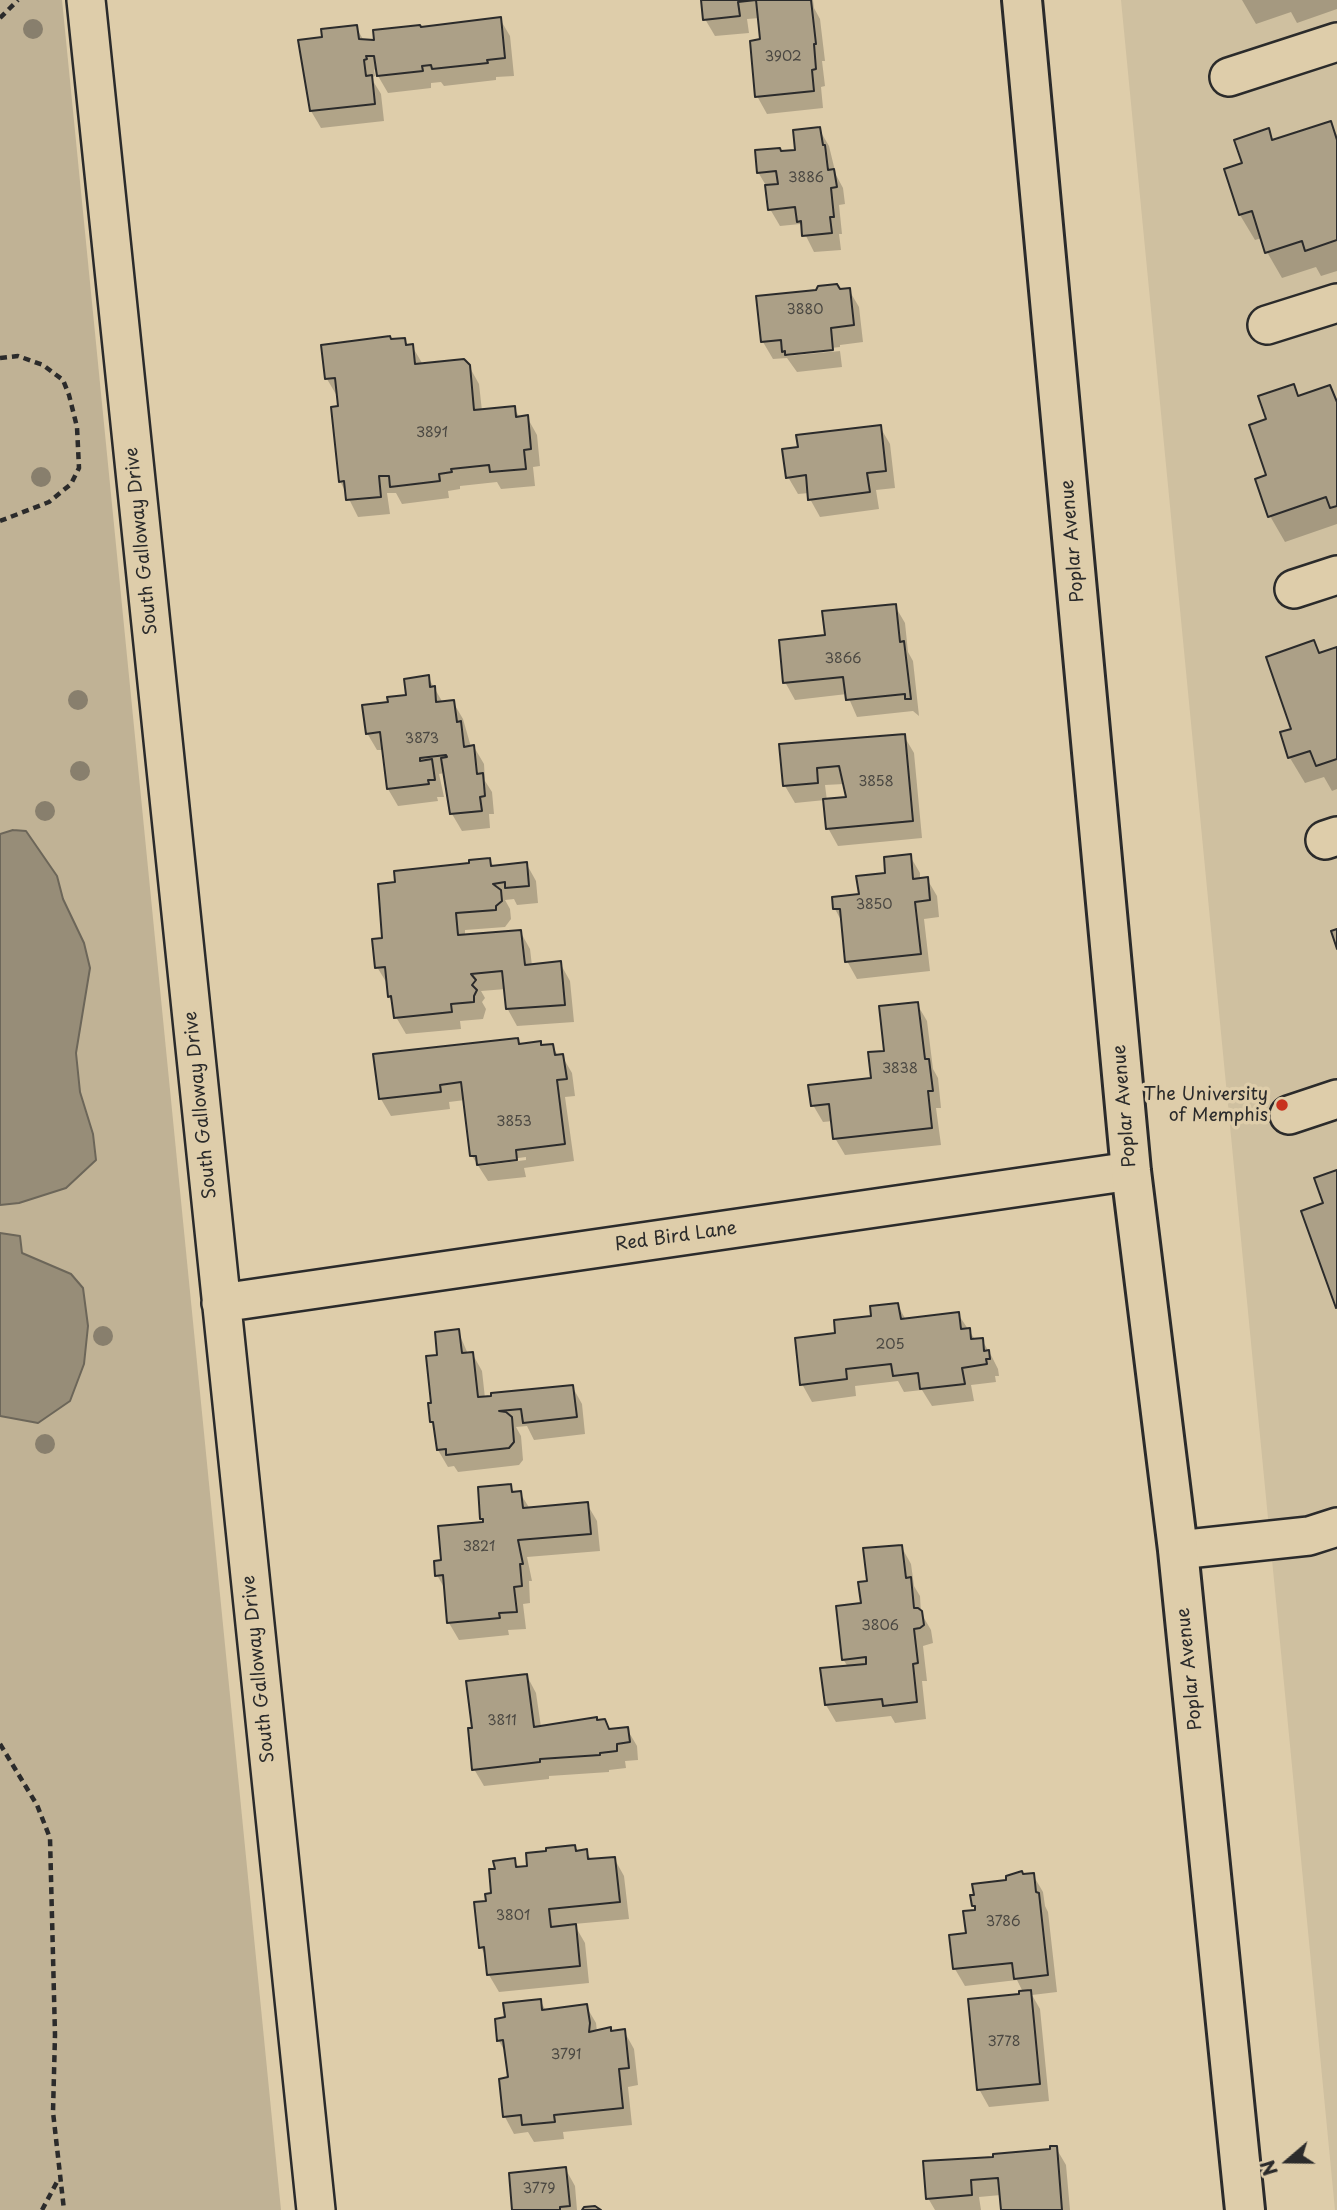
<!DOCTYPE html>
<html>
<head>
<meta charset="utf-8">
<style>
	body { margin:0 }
	#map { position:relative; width:1337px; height:2210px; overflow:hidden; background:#decdaa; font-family:"Playpen Sans",sans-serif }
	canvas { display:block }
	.north { position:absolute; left:1253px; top:2126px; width:70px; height:70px; -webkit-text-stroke:5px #decdaa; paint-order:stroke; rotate:250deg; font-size:19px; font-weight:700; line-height:28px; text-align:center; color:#2b2b2b }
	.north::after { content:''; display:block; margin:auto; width:24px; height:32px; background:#2b2b2b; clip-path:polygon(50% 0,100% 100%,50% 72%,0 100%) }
</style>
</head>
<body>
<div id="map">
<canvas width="1337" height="2210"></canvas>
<div class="north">N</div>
</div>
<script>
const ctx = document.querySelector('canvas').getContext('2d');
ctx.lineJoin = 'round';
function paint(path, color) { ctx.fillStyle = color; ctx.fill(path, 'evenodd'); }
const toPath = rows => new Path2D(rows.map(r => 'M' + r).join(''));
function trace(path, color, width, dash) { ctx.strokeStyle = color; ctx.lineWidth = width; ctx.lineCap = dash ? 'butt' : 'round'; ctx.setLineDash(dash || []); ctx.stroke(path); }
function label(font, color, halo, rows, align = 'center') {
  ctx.font = font + ' "Playpen Sans",sans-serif'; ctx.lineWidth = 7; ctx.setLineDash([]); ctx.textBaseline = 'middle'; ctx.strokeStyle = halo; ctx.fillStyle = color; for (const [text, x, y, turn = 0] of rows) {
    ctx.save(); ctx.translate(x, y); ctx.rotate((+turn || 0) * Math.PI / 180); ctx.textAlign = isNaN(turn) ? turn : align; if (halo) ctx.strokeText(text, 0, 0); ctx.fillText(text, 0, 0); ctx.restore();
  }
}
paint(toPath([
	[1121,0,1337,0,1337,2210,1335,2210]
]), '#cfc0a0');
paint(toPath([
	[0,0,62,0,281,2210,0,2210]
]), '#c0b295');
const water = toPath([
	[13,830,26,831,57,876,63,899,84,943,90,968,76,1053,80,1092,93,1134,96,1160,66,1188,19,1203,0,1205,0,834,13,830],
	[0,1233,20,1236,22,1253,71,1274,83,1288,88,1326,84,1364,70,1401,38,1423,0,1416,0,1233]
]);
paint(water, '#978d78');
trace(water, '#6c6659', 2);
paint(toPath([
	[703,0,813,0,814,8,820,19,825,61,822,61,825,86,821,87,823,108,767,114,757,96,762,41,760,18,747,19,749,33,715,36,705,19],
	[1242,0,1337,0,1337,9,1297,23,1291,12,1256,24],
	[500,19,510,36,514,76,496,77,496,80,444,86,441,82,431,83,431,88,388,93,374,69,375,76,373,77,373,81,381,94,384,121,321,128,311,111,324,38,356,27,364,41,376,42,421,29],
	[1330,123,1337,135,1337,271,1321,276,1316,267,1282,278,1267,252,1262,238,1255,240,1240,215,1226,170,1244,164,1268,130,1274,141],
	[819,129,829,146,836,175,843,188,845,204,839,205,842,234,839,234,841,250,814,252,800,224,780,226,770,209,768,189,758,172,782,153,797,151],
	[849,290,859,307,863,342,840,345,840,347,787,353,787,356,840,351,842,367,797,372,787,358,773,359,763,342,839,291],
	[404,339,408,347,412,346,422,363,469,366,479,384,482,411,514,408,520,418,527,417,537,435,540,466,533,467,535,486,501,489,497,482,460,486,460,489,448,491,449,498,402,504,396,493,387,493,390,514,358,517,340,481,339,396,337,396,327,379,391,341],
	[1293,386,1300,398,1330,387,1337,400,1337,524,1285,542,1270,516,1269,420],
	[880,427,890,444,895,488,876,490,879,509,820,517,810,499,809,493,798,494,788,477],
	[895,606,905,623,908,652,913,661,919,716,913,711,857,717,847,694,795,700,785,682,827,637],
	[1314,642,1321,654,1337,649,1337,789,1332,791,1324,777,1305,783,1290,758,1282,733,1293,730],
	[428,677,443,703,453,702,463,719,471,747,474,747,484,764,485,781,492,792,494,814,489,814,490,828,462,831,452,814,445,773,439,774,444,797,437,797,438,801,398,806,388,789,384,750,377,750,367,733,390,704,408,696],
	[904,736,914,753,922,838,838,846,828,828,825,800,795,803,785,786,781,745],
	[844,784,848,799,827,801,825,785],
	[910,856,920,873,920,880,927,879,937,896,939,917,924,919,930,971,857,979,847,961,843,924,835,909,861,896],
	[489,859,494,867,526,863,536,881,538,903,517,905,514,899,505,900,510,909,511,919,505,927,465,930,465,936,520,931,530,949,532,966,560,963,570,981,574,1022,517,1026,507,1008,506,989,481,991,485,998,482,1002,486,1009,483,1019,460,1021,461,1029,406,1034,396,1017,394,1005,389,997,388,985,377,967,383,939,471,865],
	[917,1004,927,1021,933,1069,938,1078,941,1108,936,1108,941,1145,845,1155,835,1138,833,1121,823,1122,813,1105,873,1079,886,1052],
	[540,1043,542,1047,552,1046,559,1057,562,1056,572,1073,575,1096,565,1097,574,1161,524,1168,526,1177,488,1181,472,1156,465,1100,449,1102,450,1109,391,1116,381,1099,520,1046],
	[526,1157,526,1160,479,1166,479,1163],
	[897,1304,906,1320,958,1314,976,1341,982,1340,992,1357,998,1369,999,1376,995,1376,996,1382,971,1385,974,1401,932,1406,922,1390,904,1392,898,1381,855,1386,856,1396,812,1402,802,1384,837,1335],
	[458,1331,468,1354,472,1353,482,1371,485,1398,572,1386,582,1404,585,1434,534,1440,527,1426,516,1427,521,1436,523,1460,519,1465,458,1472,454,1466,448,1467,438,1450,436,1428,432,1421,439,1356],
	[510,1486,515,1493,520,1493,530,1509,587,1504,597,1521,600,1551,527,1557,532,1581,529,1581,530,1603,523,1604,526,1629,508,1630,509,1635,459,1640,449,1623,446,1591,437,1575,443,1562,485,1524,482,1519],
	[901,1546,911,1564,914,1586,920,1596,921,1613,931,1630,933,1643,923,1646,927,1681,922,1681,926,1719,895,1723,891,1716,836,1722,826,1705,848,1667,843,1659,869,1582],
	[527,1676,536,1693,541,1727,610,1731,627,1729,637,1746,638,1760,625,1761,626,1768,609,1770,609,1772,549,1776,549,1779,484,1786,474,1769,474,1729],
	[574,1847,577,1852,586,1851,592,1861,614,1858,624,1876,629,1919,574,1924,585,1943,589,1983,499,1992,489,1975,487,1959,481,1947,488,1903,493,1895,496,1870,514,1860,519,1868,529,1867],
	[1033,1875,1043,1892,1045,1906,1048,1912,1057,1992,1032,1995,1040,2009,1049,2101,989,2107,979,2089,1023,1992,1017,1980,965,1986,955,1969,977,1911,973,1905,1008,1881],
	[540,2000,546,2011,586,2006,596,2023,597,2032,610,2029,612,2032,624,2031,634,2049,638,2085,628,2087,632,2125,563,2132,564,2139,534,2142,528,2132,514,2134,505,2117,509,2079,507,2055,499,2041,497,2020,507,2019],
	[1056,2148,1066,2165,1070,2210,1003,2210,1001,2195,979,2197,981,2210,935,2210,928,2198,995,2158,1052,2151],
	[565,2168,575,2186,577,2210,514,2210]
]), '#0003');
const building = toPath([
	[701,0,811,0,816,44,814,44,816,69,812,70,814,91,755,97,750,41,760,39,756,0,738,2,740,16,703,20,701,0],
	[501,17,505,58,487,60,488,63,432,69,431,65,422,66,423,71,377,76,374,56,366,56,367,59,364,60,366,76,372,75,375,104,310,111,298,40,322,37,321,29,357,25,359,39,374,40,373,30,420,25,421,27,501,17],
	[1331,121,1337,140,1337,240,1305,251,1302,241,1265,253,1252,211,1239,215,1224,169,1242,163,1234,140,1269,128,1272,140,1331,121],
	[820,127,823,145,825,145,828,170,834,169,837,187,831,188,834,217,830,217,832,233,802,236,801,221,797,222,795,207,768,210,765,185,778,184,776,171,757,173,755,150,780,148,781,151,795,150,793,130,820,127],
	[837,284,840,289,850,288,854,325,831,328,833,350,785,355,785,351,782,352,781,340,761,342,756,296,816,290,818,286,837,284],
	[390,336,391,339,405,338,406,345,413,344,415,364,464,359,470,365,474,410,515,406,516,417,528,415,531,449,524,450,526,469,490,472,489,465,451,469,452,472,439,474,440,481,390,487,389,476,379,476,381,497,346,500,344,481,339,482,331,407,338,406,335,378,325,379,321,345,390,336],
	[1294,384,1298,396,1330,385,1337,402,1337,506,1330,508,1326,497,1268,517,1255,479,1266,475,1249,425,1266,419,1258,396,1294,384],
	[881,425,886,471,867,473,870,492,808,500,806,475,786,478,782,449,798,447,796,435,881,425],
	[896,604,900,642,904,641,911,699,905,699,905,694,846,700,843,677,783,683,779,640,825,635,822,611,896,604],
	[1314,640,1319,653,1337,647,1337,759,1316,766,1310,751,1288,758,1280,732,1291,729,1266,657,1314,640],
	[429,675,430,687,435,686,436,702,454,700,457,722,461,721,464,747,474,745,477,774,483,773,485,796,480,797,482,811,450,814,441,758,447,757,446,755,420,758,420,761,432,759,435,780,428,780,429,784,387,789,380,732,366,734,362,705,388,702,387,697,406,695,404,679,429,675],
	[905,734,913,821,826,829,823,799,846,797,839,766,817,768,818,783,783,786,779,744,905,734],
	[911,854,913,879,928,877,930,900,915,902,921,954,845,962,840,909,833,909,832,897,859,894,856,876,885,873,884,857,911,854],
	[490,858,491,866,527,862,529,886,505,888,505,882,493,884,501,890,502,901,496,906,496,910,456,913,458,935,521,930,525,965,561,961,565,1005,506,1009,502,971,471,974,476,980,472,985,477,990,474,996,474,1002,451,1004,452,1012,394,1018,391,996,388,997,385,967,375,968,372,939,382,938,378,884,395,882,394,871,469,863,469,860,490,858],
	[1337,929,1337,949,1331,931,1337,929],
	[918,1002,925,1059,929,1059,933,1091,928,1091,932,1128,833,1139,829,1104,811,1106,808,1085,871,1078,868,1052,884,1051,879,1006,918,1002],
	[518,1038,519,1044,541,1041,541,1045,553,1044,555,1055,563,1054,567,1079,557,1080,565,1144,516,1150,517,1160,477,1165,476,1156,470,1156,461,1082,440,1085,441,1092,379,1099,373,1054,518,1038],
	[1337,1170,1337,1307,1336,1308,1301,1211,1323,1203,1314,1178,1337,1170],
	[898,1303,901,1319,959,1312,961,1329,970,1328,971,1339,983,1338,984,1351,989,1350,990,1359,986,1359,987,1364,962,1368,965,1384,920,1389,918,1373,893,1376,891,1364,846,1369,847,1379,800,1385,795,1338,835,1333,834,1320,871,1316,870,1306,898,1303],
	[459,1329,462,1353,473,1352,478,1397,491,1396,491,1393,573,1385,577,1417,523,1423,521,1409,499,1411,506,1412,512,1417,514,1442,509,1448,446,1455,446,1449,437,1450,433,1422,430,1422,428,1403,431,1403,426,1356,437,1355,435,1332,459,1329],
	[511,1484,512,1492,521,1491,523,1508,588,1502,591,1534,518,1540,523,1564,520,1564,522,1586,514,1587,517,1612,499,1613,500,1618,447,1623,443,1575,435,1576,434,1561,441,1560,438,1526,483,1522,483,1519,480,1519,478,1487,511,1484],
	[902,1545,906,1578,911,1577,914,1608,918,1608,922,1611,924,1625,920,1628,914,1629,918,1663,913,1664,917,1702,883,1706,882,1699,825,1705,820,1668,866,1664,866,1657,842,1660,836,1606,861,1603,858,1582,867,1581,863,1548,902,1545],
	[527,1674,534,1727,597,1717,597,1720,605,1719,609,1729,628,1727,630,1742,617,1744,617,1751,600,1753,600,1755,540,1759,540,1762,472,1770,468,1728,472,1728,466,1681,527,1674],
	[575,1845,576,1851,587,1849,588,1859,615,1857,620,1902,549,1909,551,1927,576,1924,580,1966,487,1975,484,1947,479,1948,474,1902,486,1901,485,1894,491,1893,489,1869,495,1869,493,1861,515,1858,516,1867,527,1866,526,1853,546,1851,546,1848,575,1845],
	[1022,1871,1023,1874,1034,1873,1036,1892,1039,1893,1048,1975,1014,1979,1012,1963,953,1969,949,1935,966,1933,963,1911,975,1910,975,1906,972,1906,970,1895,974,1895,972,1884,1006,1880,1006,1876,1022,1871],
	[1031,1990,1040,2084,977,2090,968,1999,1019,1994,1019,1991,1031,1990],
	[541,1999,542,2010,587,2004,590,2023,589,2032,611,2027,611,2031,625,2029,629,2068,619,2069,623,2108,554,2115,555,2122,522,2125,521,2115,503,2117,499,2079,508,2077,503,2040,497,2041,495,2019,505,2017,503,2003,541,1999],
	[1050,2146,1057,2146,1062,2210,1001,2210,998,2178,971,2180,972,2195,926,2199,923,2161,993,2157,993,2154,1050,2149,1050,2146],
	[566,2167,570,2206,560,2207,560,2210,512,2210,509,2173,566,2167],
	[595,2206,601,2210,582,2210,584,2207,595,2206]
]);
paint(building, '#aca087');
trace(building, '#2b2b2b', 2);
const minor = toPath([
	[86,0,316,2210],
	[1229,77,1337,42],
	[1267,325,1337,303],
	[1294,589,1337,575],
	[1325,840,1337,836],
	[1289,1115,1337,1099],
	[221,1303,1131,1171],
	[1178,1550,1309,1536,1337,1527]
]);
const primary = toPath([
	[1022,0,1131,1171,1178,1550,1245,2210]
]);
trace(minor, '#2b2b2b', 42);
trace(primary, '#2b2b2b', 44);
trace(toPath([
	[0,18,18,0],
	[0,358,18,356,43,365,63,380,69,395,77,427,79,468,71,484,49,502,0,521],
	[0,1744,37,1805,50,1838,55,2035,53,2112,64,2210],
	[42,2210,58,2180]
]), '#2b2b2b', 4.5, [7, 5]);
trace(minor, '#decdaa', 37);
trace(primary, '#decdaa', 38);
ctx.fillStyle = '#887f6d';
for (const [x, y] of [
	[33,29],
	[41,477],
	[78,700],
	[80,771],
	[45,811],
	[103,1336],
	[45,1444]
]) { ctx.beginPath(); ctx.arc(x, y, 10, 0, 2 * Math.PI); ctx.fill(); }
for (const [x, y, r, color] of [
	[1282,1105,7,"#c8321e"]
]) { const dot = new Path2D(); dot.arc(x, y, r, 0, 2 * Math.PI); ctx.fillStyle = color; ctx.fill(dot); trace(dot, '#decdaa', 2.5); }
label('14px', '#4b4842', null, [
	["3902",783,57],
	["3886",806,178],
	["3880",805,310],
	["3891",432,433],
	["3866",843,659],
	["3873",422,739],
	["3858",876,782],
	["3850",874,905],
	["3838",900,1069],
	["3853",514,1122],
	["205",890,1345],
	["3821",479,1547],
	["3806",880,1626],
	["3811",502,1721],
	["3801",513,1916],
	["3786",1003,1922],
	["3778",1004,2042],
	["3791",566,2055],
	["3779",539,2189]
]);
label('18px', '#2b2b2b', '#decdaa', [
	["South Galloway Drive",142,541,-96],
	["Poplar Avenue",1073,541,-95],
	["South Galloway Drive",201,1105,-96],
	["Poplar Avenue",1125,1106,-95],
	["Red Bird Lane",676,1237,-8],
	["South Galloway Drive",259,1669,-96],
	["Poplar Avenue",1190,1669,-96]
]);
label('18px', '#2b2b2b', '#decdaa', [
	["The University",1268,1095],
	["of Memphis",1268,1116]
], 'right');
</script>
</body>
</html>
